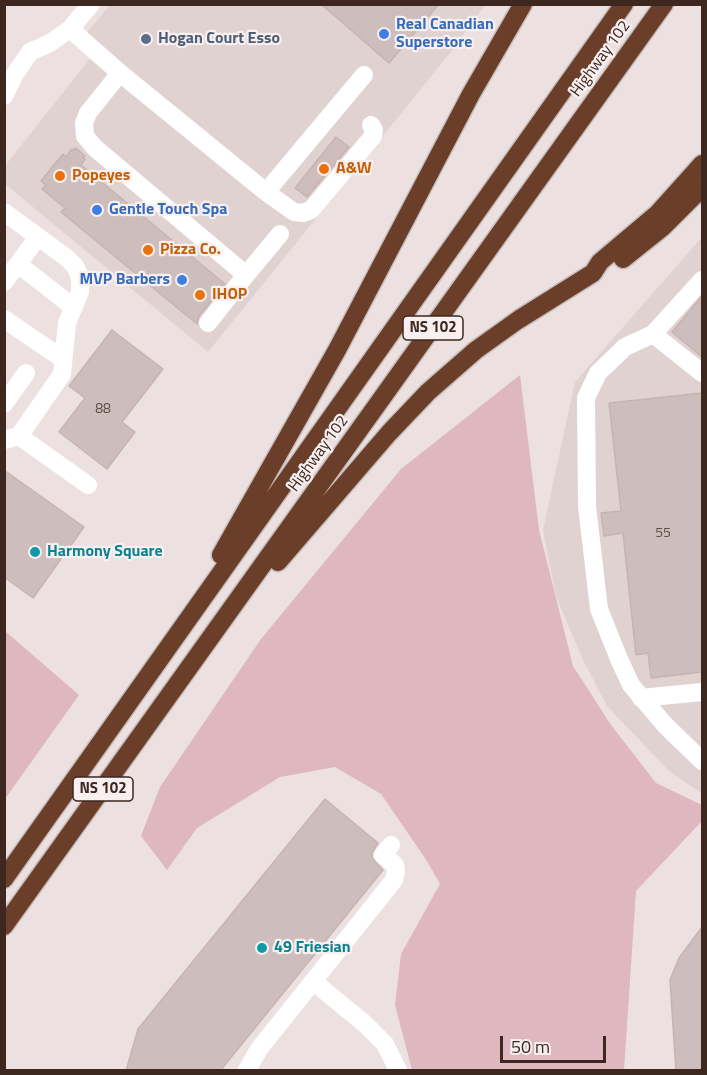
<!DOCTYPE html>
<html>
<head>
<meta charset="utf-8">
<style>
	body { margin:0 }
	#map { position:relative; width:707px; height:1075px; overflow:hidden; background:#ece1e0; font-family:"Titillium Web",sans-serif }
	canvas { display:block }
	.frame { position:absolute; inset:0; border:6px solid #3d271f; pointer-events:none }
	.scale { position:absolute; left:500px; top:1036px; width:106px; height:27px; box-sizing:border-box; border:3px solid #3d271f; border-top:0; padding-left:8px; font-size:18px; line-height:21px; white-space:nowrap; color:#3d271f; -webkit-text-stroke:4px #f8f0f0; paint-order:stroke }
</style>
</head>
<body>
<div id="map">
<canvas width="707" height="1075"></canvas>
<div class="frame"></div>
<div class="scale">50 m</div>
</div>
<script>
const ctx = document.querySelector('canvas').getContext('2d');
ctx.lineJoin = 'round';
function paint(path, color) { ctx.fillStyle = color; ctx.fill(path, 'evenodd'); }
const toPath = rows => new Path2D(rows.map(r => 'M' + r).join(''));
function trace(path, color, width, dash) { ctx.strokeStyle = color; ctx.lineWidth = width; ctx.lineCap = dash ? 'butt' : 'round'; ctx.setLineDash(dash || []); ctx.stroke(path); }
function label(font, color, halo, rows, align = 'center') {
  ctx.font = font + ' "Titillium Web",sans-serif'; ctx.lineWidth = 4.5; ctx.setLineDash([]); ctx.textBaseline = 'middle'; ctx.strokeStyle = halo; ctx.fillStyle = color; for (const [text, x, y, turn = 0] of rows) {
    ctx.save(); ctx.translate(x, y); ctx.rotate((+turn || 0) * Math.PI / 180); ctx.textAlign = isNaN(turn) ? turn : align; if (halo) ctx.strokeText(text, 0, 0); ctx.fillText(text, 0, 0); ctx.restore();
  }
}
paint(toPath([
	[110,5,485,5,450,53,208,352,5,184,4,167,92,56,78,43],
	[702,237,702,794,669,771,607,706,582,658,556,596,543,530,575,382]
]), '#e0d2d1');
paint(toPath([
	[520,375,539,530,573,666,611,725,656,783,702,805,702,821,636,891,624,1070,412,1070,395,1005,401,954,440,884,427,861,381,794,335,767,280,777,197,828,167,870,141,836,160,787,261,639,401,469],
	[5,631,79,695,5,799]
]), '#dfb7bf');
const building = toPath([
	[321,4,439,4,389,63,321,4],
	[336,137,349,147,307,197,295,188,336,137],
	[76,148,85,156,83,158,85,159,81,165,225,284,199,316,197,324,61,212,65,208,42,189,46,185,41,181,63,154,66,157,72,149,74,150,76,148],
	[702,296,702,357,672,332,702,296],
	[112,330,163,369,122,422,135,432,107,469,59,432,85,398,69,386,112,330],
	[702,393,702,672,651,678,648,653,636,655,623,533,604,536,601,513,621,511,609,403,702,393],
	[4,470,84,527,33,598,4,577,4,470],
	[325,799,378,843,372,853,372,858,383,870,220,1071,126,1071,138,1029,325,799],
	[702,927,702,1071,676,1071,670,980,679,958,702,927]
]);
paint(building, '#cdbdbc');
trace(building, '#c6b4b2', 1.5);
const highway = toPath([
	[623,259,663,227,702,188],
	[221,555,337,350,471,94,523,4],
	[278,562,389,433,428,392,476,350,518,320,593,273,600,262,658,213,702,164],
	[4,879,624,4],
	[4,926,664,4]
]);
trace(highway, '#c5bebc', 21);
trace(toPath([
	[70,29,120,73,266,192,364,75],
	[120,73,88,113,84,123,85,136,95,148,246,275,208,323],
	[4,96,15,74,30,52,50,43,70,29,91,4],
	[266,192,294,212,303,213,311,210,373,136,374,130,371,125],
	[4,212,67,258,75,266,80,277,80,292,67,323,62,374,19,436,4,440],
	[18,264,38,237],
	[246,275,280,234],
	[702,280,653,334,625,347,598,373,586,398,587,506,599,609,619,659,631,685,665,725,702,761],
	[4,282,18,264,73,307],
	[4,319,63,359],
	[653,334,702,373],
	[4,404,26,373],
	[19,436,88,485],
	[641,698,702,692],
	[314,982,365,1024,385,1044,398,1070],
	[247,1070,259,1049,394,880,396,872,395,865,383,855,391,845]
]), '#fff', 18);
trace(highway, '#6b3e29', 18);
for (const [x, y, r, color] of [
	[384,34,6,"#3f7fe0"],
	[146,39,6,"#5c6f8a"],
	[324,169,6,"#e8710a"],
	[60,176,6,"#e8710a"],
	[97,210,6,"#3f7fe0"],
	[148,250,6,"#e8710a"],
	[182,280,6,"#3f7fe0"],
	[200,295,6,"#e8710a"],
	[35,552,6,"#0f9aa8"],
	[262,948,6,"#0f9aa8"]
]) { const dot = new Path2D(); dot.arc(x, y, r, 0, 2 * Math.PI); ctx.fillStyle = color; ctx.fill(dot); trace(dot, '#f8f0f0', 2); }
label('14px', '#614c46', null, [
	["88",103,410],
	["55",663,534]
]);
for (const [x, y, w] of [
	[433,328,60],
	[103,789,60]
]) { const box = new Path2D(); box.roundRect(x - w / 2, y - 12, w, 24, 4.5); ctx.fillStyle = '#f8f0f0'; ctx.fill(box); trace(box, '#3d271f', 1.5); }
label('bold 15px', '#3d271f', null, [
	["NS 102",433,328],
	["NS 102",103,789]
]);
label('bold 16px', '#366cbe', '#f8f0f0', [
	["Real Canadian",396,25],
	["Superstore",396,43],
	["Gentle Touch Spa",109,210],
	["MVP Barbers",170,280,"right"]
], 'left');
label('bold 16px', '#4e5e75', '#f8f0f0', [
	["Hogan Court Esso",158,39]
], 'left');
label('16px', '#3d271f', '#f8f0f0', [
	["Highway 102",601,59,-54],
	["Highway 102",319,454,-54]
]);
label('bold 16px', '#c56008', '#f8f0f0', [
	["A&W",336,169],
	["Popeyes",72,176],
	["Pizza Co.",160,250],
	["IHOP",212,295]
], 'left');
label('bold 16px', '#0d838f', '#f8f0f0', [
	["Harmony Square",47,552],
	["49 Friesian",274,948]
], 'left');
</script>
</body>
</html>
